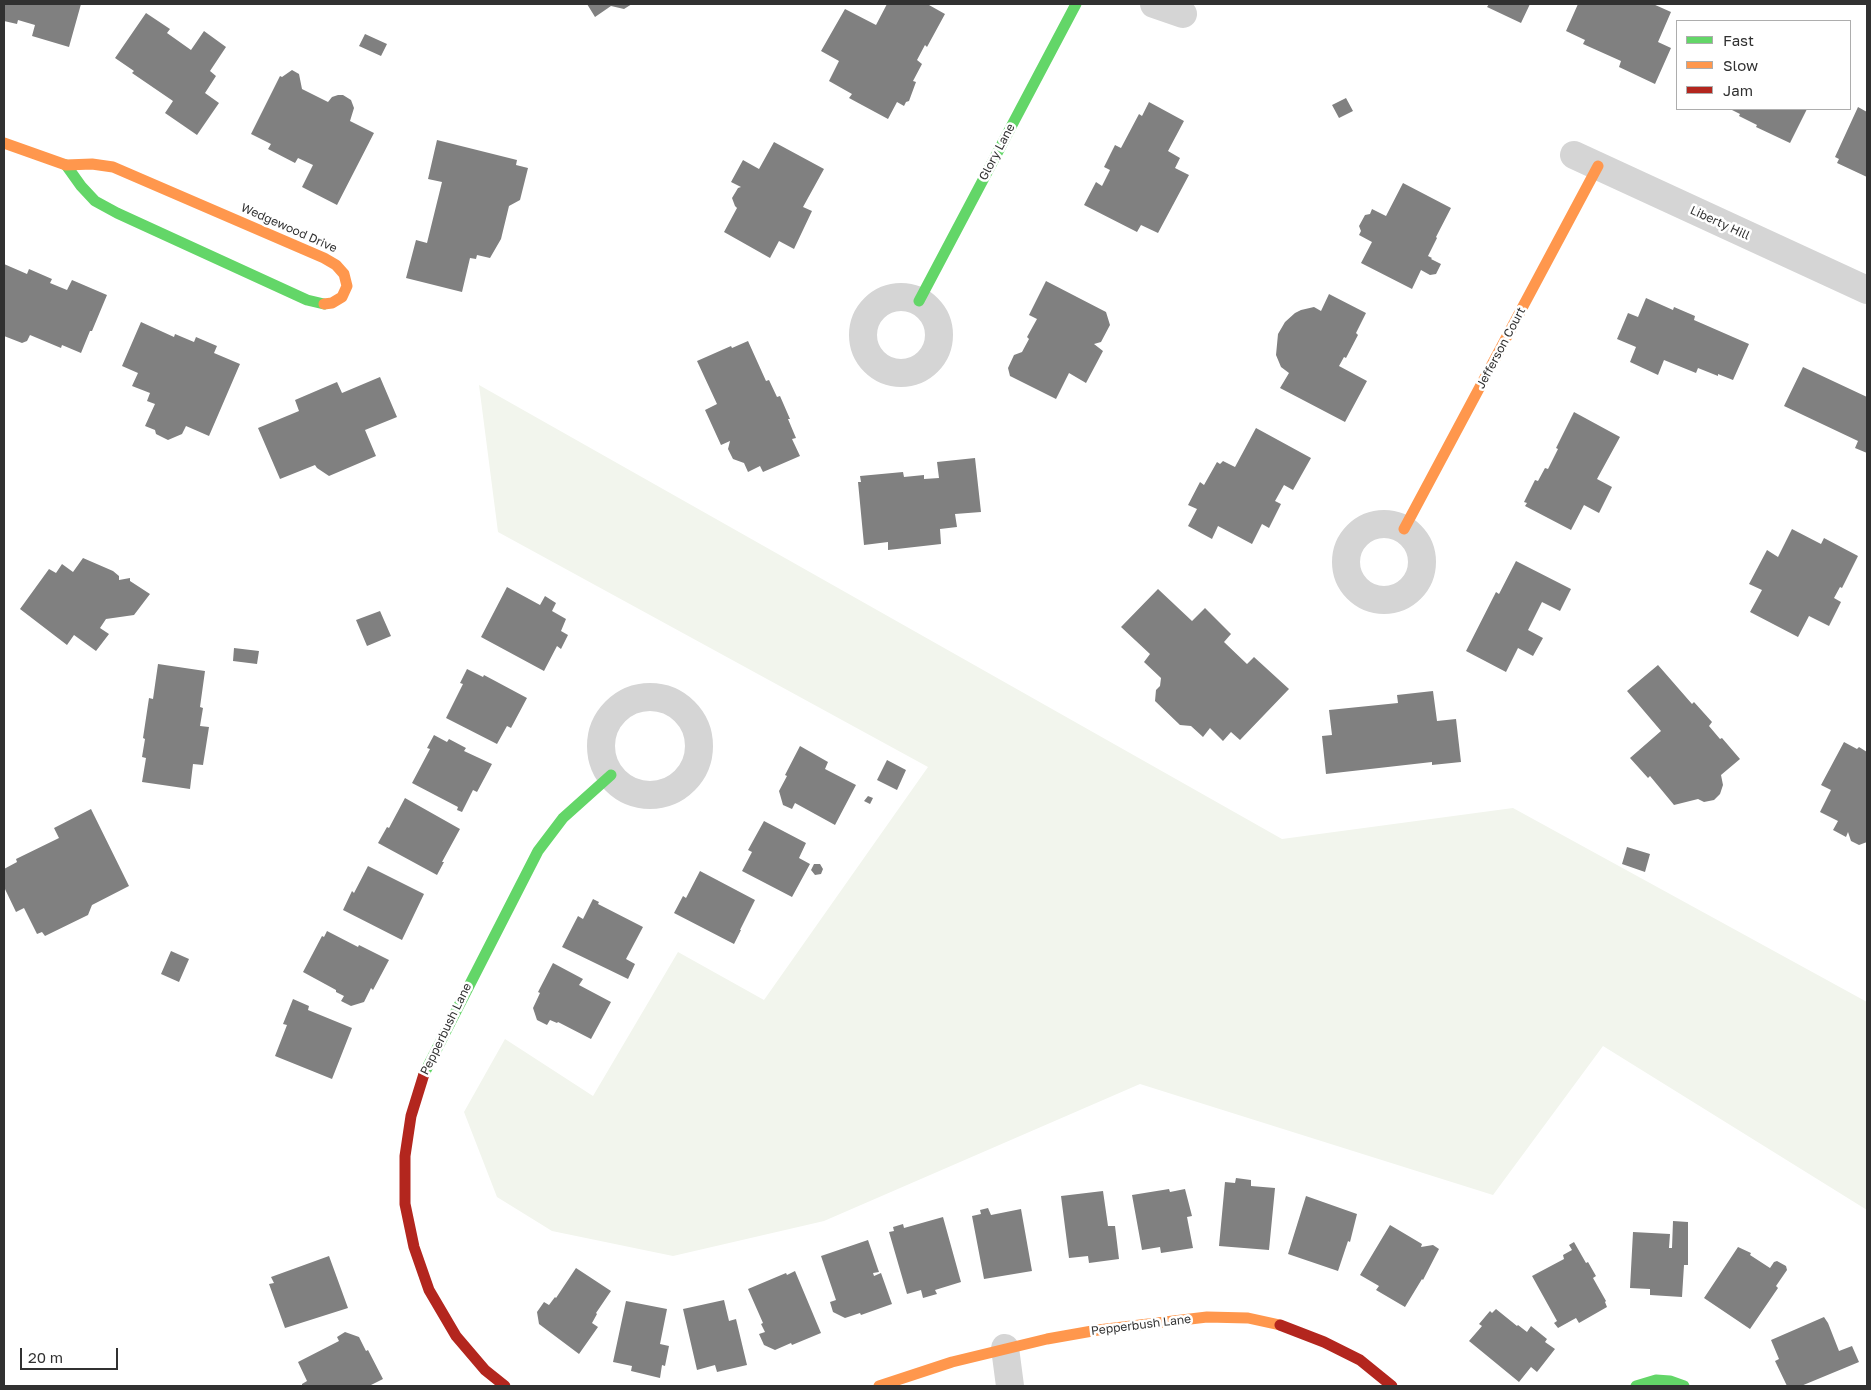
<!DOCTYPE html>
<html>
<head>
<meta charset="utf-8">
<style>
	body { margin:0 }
	#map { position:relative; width:1871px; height:1390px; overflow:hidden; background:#fff; font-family:"Golos Text",sans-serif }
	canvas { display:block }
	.frame { position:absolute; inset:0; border:5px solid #313131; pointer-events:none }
	.legend { position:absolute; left:1676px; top:20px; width:175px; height:90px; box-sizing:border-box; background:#fff; border:1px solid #adadad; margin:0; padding:6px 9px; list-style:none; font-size:15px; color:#313131 }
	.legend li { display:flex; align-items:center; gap:10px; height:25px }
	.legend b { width:25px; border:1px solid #adadad }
	.scale { position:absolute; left:20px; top:1348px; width:98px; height:22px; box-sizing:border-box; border:2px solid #313131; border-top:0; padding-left:6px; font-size:15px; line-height:18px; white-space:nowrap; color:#313131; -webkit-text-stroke:4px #fff; paint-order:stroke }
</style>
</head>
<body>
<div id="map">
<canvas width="1871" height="1390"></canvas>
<div class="frame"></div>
<ul class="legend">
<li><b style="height:6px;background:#63d668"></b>Fast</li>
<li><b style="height:6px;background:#ff974d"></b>Slow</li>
<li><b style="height:6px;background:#b3261e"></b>Jam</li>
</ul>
<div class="scale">20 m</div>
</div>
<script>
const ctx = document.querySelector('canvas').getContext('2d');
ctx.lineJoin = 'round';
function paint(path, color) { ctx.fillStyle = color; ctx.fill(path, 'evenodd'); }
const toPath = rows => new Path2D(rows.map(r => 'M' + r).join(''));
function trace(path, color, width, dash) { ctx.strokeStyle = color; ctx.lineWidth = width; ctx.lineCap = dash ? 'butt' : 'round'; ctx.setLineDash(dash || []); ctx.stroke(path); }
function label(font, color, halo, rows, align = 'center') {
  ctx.font = font + ' "Golos Text",sans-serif'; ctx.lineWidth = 5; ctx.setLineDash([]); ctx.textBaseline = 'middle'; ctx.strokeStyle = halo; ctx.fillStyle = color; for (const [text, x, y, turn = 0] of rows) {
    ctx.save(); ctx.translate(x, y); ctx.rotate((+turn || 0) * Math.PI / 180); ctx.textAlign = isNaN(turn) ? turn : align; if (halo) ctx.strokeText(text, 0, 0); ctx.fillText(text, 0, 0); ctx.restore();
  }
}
paint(toPath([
	[479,385,1282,839,1513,808,1867,1002,1867,1210,1603,1046,1493,1195,1140,1084,824,1221,673,1256,552,1231,497,1197,464,1112,505,1039,593,1096,678,952,764,1000,928,767,498,532]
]), '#f2f5ed');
paint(toPath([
	[4,4,81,4,69,47,32,36,35,25,18,20,17,24,4,21],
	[587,4,632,4,624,9,611,6,595,17],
	[887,4,929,4,929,5,945,14,927,47,925,45,917,60,922,64,913,81,916,82,909,101,906,102,904,106,897,102,888,119,849,98,852,94,829,81,839,61,821,51,845,9,876,25],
	[1489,4,1530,4,1521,23,1487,7],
	[1578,4,1653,4,1671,12,1658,42,1671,48,1655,84,1619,67,1621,61,1583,44,1585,40,1566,31],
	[146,13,170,29,167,33,191,50,204,31,226,47,210,71,216,76,205,93,219,103,197,135,165,113,173,101,132,73,134,71,115,58],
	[365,34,387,44,381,56,359,46],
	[292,70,299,74,302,89,328,102,332,97,338,95,343,95,351,100,354,108,350,121,374,133,337,205,302,187,313,165,298,158,295,163,268,149,271,144,251,134,280,76,282,77],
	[1346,98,1353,111,1339,118,1332,105],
	[1149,102,1184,121,1168,151,1180,158,1175,168,1189,175,1158,233,1141,225,1137,232,1084,205,1096,182,1102,186,1110,170,1104,167,1115,145,1121,148,1139,114,1142,116],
	[1858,107,1867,112,1867,177,1837,163,1839,159,1835,157],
	[1730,109,1807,109,1790,143,1756,127,1757,125,1739,116,1740,114],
	[437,140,517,160,516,165,528,168,520,200,509,206,501,239,490,258,477,255,476,259,470,258,462,292,406,278,416,240,427,243,442,182,428,179],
	[774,142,824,169,803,207,812,211,794,249,779,241,770,258,724,232,737,208,735,206,732,198,738,188,741,187,731,182,743,160,759,169],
	[1403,183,1451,208,1436,237,1437,238,1428,256,1432,258,1431,259,1441,264,1436,274,1430,275,1421,270,1412,289,1361,263,1372,242,1359,235,1361,231,1359,226,1365,215,1370,214,1372,209,1386,216],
	[4,264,27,274,29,269,52,279,50,283,67,290,72,280,107,295,92,331,90,331,81,353,62,345,61,348,30,335,27,341,22,343,4,336],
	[1046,281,1106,312,1110,325,1101,342,1094,344,1103,351,1086,383,1069,373,1056,399,1010,376,1008,368,1014,355,1022,352,1029,339,1027,337,1037,319,1029,315],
	[1329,294,1366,313,1356,333,1358,335,1346,358,1344,357,1339,366,1367,381,1345,422,1280,388,1289,373,1281,367,1276,355,1278,334,1285,322,1295,313,1301,310,1314,307,1321,311],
	[1646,298,1673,310,1674,307,1695,316,1694,320,1749,344,1733,380,1718,374,1718,376,1698,368,1696,373,1664,360,1658,375,1630,362,1636,347,1617,339,1628,313,1638,317],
	[141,322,174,337,175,334,194,342,196,337,217,346,214,353,240,364,209,436,186,426,182,434,168,440,156,434,155,430,145,426,155,404,147,401,150,393,132,386,138,373,122,366],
	[748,341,766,381,769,380,777,397,780,396,790,419,788,419,796,438,792,439,800,456,763,472,760,466,748,472,744,463,733,459,728,449,730,441,721,445,705,410,717,404,697,361,731,346,732,348],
	[1803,367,1867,397,1867,453,1855,448,1858,441,1784,406],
	[380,377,397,417,365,430,376,456,329,476,317,468,315,465,280,479,258,428,299,411,295,400,337,382,342,393],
	[1574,412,1620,437,1597,479,1612,487,1599,513,1584,505,1571,530,1525,506,1527,503,1524,502,1535,480,1538,481,1545,468,1548,469,1558,449,1556,448],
	[1256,428,1311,458,1293,490,1284,485,1275,501,1281,504,1269,528,1262,524,1252,544,1218,526,1212,539,1188,526,1197,509,1188,505,1200,482,1204,485,1217,462,1220,464,1223,461,1235,467],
	[975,458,981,512,955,514,957,527,940,529,941,544,888,550,888,542,864,545,858,482,861,482,860,476,903,472,904,477,924,475,924,479,939,478,937,462],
	[1792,529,1821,544,1824,538,1858,556,1842,588,1840,587,1834,598,1841,602,1829,626,1809,616,1798,637,1750,612,1762,590,1749,584,1767,550,1778,557],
	[83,558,113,571,119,576,119,580,130,578,130,581,150,594,134,615,106,619,100,628,109,634,96,651,74,635,67,645,20,609,49,569,56,573,62,564,73,572],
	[1516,561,1571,589,1560,611,1542,602,1528,630,1543,638,1533,656,1518,648,1506,672,1466,651,1496,592,1499,594],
	[507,587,540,605,545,596,556,603,552,611,566,619,561,631,568,635,561,649,557,646,544,671,481,637],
	[1158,589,1192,621,1205,608,1231,634,1224,642,1247,664,1254,657,1289,689,1240,740,1231,732,1223,741,1210,728,1203,737,1191,726,1180,725,1155,701,1156,690,1160,686,1161,678,1144,662,1150,654,1121,627],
	[380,611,391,636,367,646,356,620],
	[234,648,259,651,257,664,233,661],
	[158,664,205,671,200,707,203,708,200,726,209,727,203,765,193,764,190,789,142,782,146,758,142,757,145,739,143,738,149,698,153,699],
	[1658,665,1692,704,1694,702,1712,722,1709,726,1720,739,1722,738,1740,759,1721,775,1723,785,1720,794,1714,800,1704,802,1698,799,1674,805,1650,776,1648,778,1630,758,1661,731,1627,691],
	[467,669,483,677,484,675,527,698,511,728,507,726,497,744,446,718,463,684,460,683],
	[1433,691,1437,721,1456,719,1461,762,1432,765,1432,762,1326,774,1322,736,1332,735,1329,710,1398,703,1397,695],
	[434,735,447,742,449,739,466,748,464,751,492,764,477,792,473,790,462,812,457,810,458,807,412,783,430,749,427,748],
	[1844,742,1857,749,1859,747,1867,752,1867,842,1859,845,1851,841,1848,832,1846,837,1833,830,1838,821,1820,812,1831,790,1821,785],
	[800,746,828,762,825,769,856,785,835,825,795,803,792,809,783,805,779,791,787,776,785,775],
	[887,760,906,770,897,790,877,780],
	[868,796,873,798,870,804,864,801],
	[405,798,460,829,442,862,444,862,437,875,378,843,387,827,389,828],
	[91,809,129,886,92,905,88,915,45,936,42,932,37,934,24,908,16,912,4,887,4,869,17,862,16,859,59,838,54,828],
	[764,821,806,843,799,858,810,864,792,897,742,871,752,852,748,850],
	[1627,847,1650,854,1645,872,1622,864],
	[814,864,820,864,823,869,821,874,815,875,811,870],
	[368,866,424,894,402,940,343,910,352,891,354,893],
	[700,871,755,900,740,930,741,930,734,944,674,913,683,896,686,898],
	[593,899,599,902,598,904,643,927,626,959,635,964,628,979,562,947,578,916,583,919],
	[327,931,358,947,359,945,389,960,373,990,371,988,364,1002,351,1006,341,1001,344,996,336,992,336,990,303,972,322,936,324,937],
	[171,951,189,959,179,982,161,974],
	[553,963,583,979,579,985,611,1002,591,1039,558,1022,557,1023,550,1020,547,1025,537,1020,533,1008,540,993,538,992],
	[293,999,309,1006,308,1010,352,1028,332,1079,275,1056,287,1025,283,1024],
	[1236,1178,1251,1180,1251,1186,1275,1188,1269,1250,1219,1246,1225,1182,1235,1183],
	[1169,1189,1170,1192,1185,1189,1192,1216,1187,1217,1193,1248,1161,1253,1160,1247,1142,1250,1132,1195],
	[1103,1191,1108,1226,1115,1226,1119,1259,1089,1263,1088,1256,1069,1258,1061,1196],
	[1306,1196,1357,1214,1350,1242,1348,1241,1338,1271,1288,1254],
	[988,1208,991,1215,1021,1209,1032,1271,984,1279,972,1216,981,1214,980,1210],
	[943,1217,961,1282,935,1290,937,1294,923,1298,921,1290,907,1294,889,1232,894,1231,893,1227,903,1224,904,1228],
	[1673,1221,1688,1222,1688,1265,1684,1265,1682,1297,1650,1295,1650,1289,1630,1288,1633,1232,1670,1234,1669,1248,1672,1248],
	[1390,1225,1422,1244,1421,1247,1433,1245,1439,1249,1423,1280,1422,1279,1405,1307,1376,1290,1379,1286,1360,1275],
	[868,1240,879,1272,873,1273,874,1276,881,1273,892,1304,861,1315,860,1313,845,1318,833,1312,830,1302,836,1300,821,1256],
	[1574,1242,1586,1263,1588,1262,1596,1276,1593,1278,1606,1301,1605,1302,1607,1307,1579,1323,1576,1318,1558,1328,1554,1323,1557,1321,1532,1276,1564,1259,1563,1255,1572,1250,1569,1245],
	[1738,1247,1751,1253,1750,1255,1770,1268,1774,1262,1777,1261,1786,1266,1787,1270,1776,1286,1778,1288,1750,1329,1704,1298],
	[329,1256,348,1308,285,1328,269,1284,274,1283,271,1277],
	[576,1268,611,1291,596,1313,597,1314,592,1323,598,1327,579,1354,539,1324,537,1312,544,1302,549,1305,555,1297,556,1298],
	[795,1271,821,1333,792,1345,791,1343,775,1350,764,1345,759,1334,765,1332,761,1324,763,1323,748,1289,786,1273,787,1275],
	[724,1300,729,1321,736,1319,747,1365,717,1372,715,1365,697,1370,683,1309],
	[626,1301,667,1309,660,1344,669,1346,665,1366,662,1365,660,1378,631,1371,632,1366,613,1362],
	[1496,1309,1517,1326,1518,1325,1527,1332,1531,1326,1547,1339,1545,1342,1555,1349,1537,1372,1531,1367,1519,1382,1469,1341,1482,1326,1479,1324,1490,1311,1492,1313],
	[1824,1317,1828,1323,1839,1351,1852,1346,1859,1362,1801,1386,1787,1386,1775,1361,1779,1359,1771,1340],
	[345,1332,359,1337,366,1351,368,1350,383,1379,369,1386,302,1386,302,1384,307,1381,298,1362,339,1341,337,1337]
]), '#808080');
trace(toPath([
	[1154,4,1183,14],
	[1574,155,1867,290],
	'863 335a38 38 0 1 1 76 0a38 38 0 1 1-76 0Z',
	'1346 562a38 38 0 1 1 76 0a38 38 0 1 1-76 0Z',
	'601 746a49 49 0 1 1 98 0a49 49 0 1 1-98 0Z',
	[1005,1348,1010,1386]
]), '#d5d5d5', 28);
trace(toPath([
	[66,165,81,186,95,201,117,213,307,300,324,304],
	[919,301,1076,4],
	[424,1074,538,851,563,818,611,775],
	[1636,1386,1656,1380,1670,1381,1684,1386]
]), '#63d668', 11);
trace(toPath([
	[4,143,66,165,92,164,113,167,324,258,336,265,344,274,347,286,342,297,332,303,324,304],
	[1404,529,1598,166],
	[879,1386,952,1362,1047,1339,1098,1330,1207,1317,1248,1318,1280,1325]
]), '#ff974d', 11);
trace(toPath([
	[424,1074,411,1116,405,1156,405,1204,414,1247,429,1290,456,1336,485,1370,505,1386],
	[1280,1325,1324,1342,1360,1360,1392,1386]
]), '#b3261e', 11);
label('12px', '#313131', '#fff', [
	["Glory Lane",997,152,-62],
	["Liberty Hill",1720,223,25],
	["Wedgewood Drive",289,228,24],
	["Jefferson Court",1501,348,-62],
	["Pepperbush Lane",446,1029,-64],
	["Pepperbush Lane",1141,1325,-7]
]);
</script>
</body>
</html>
